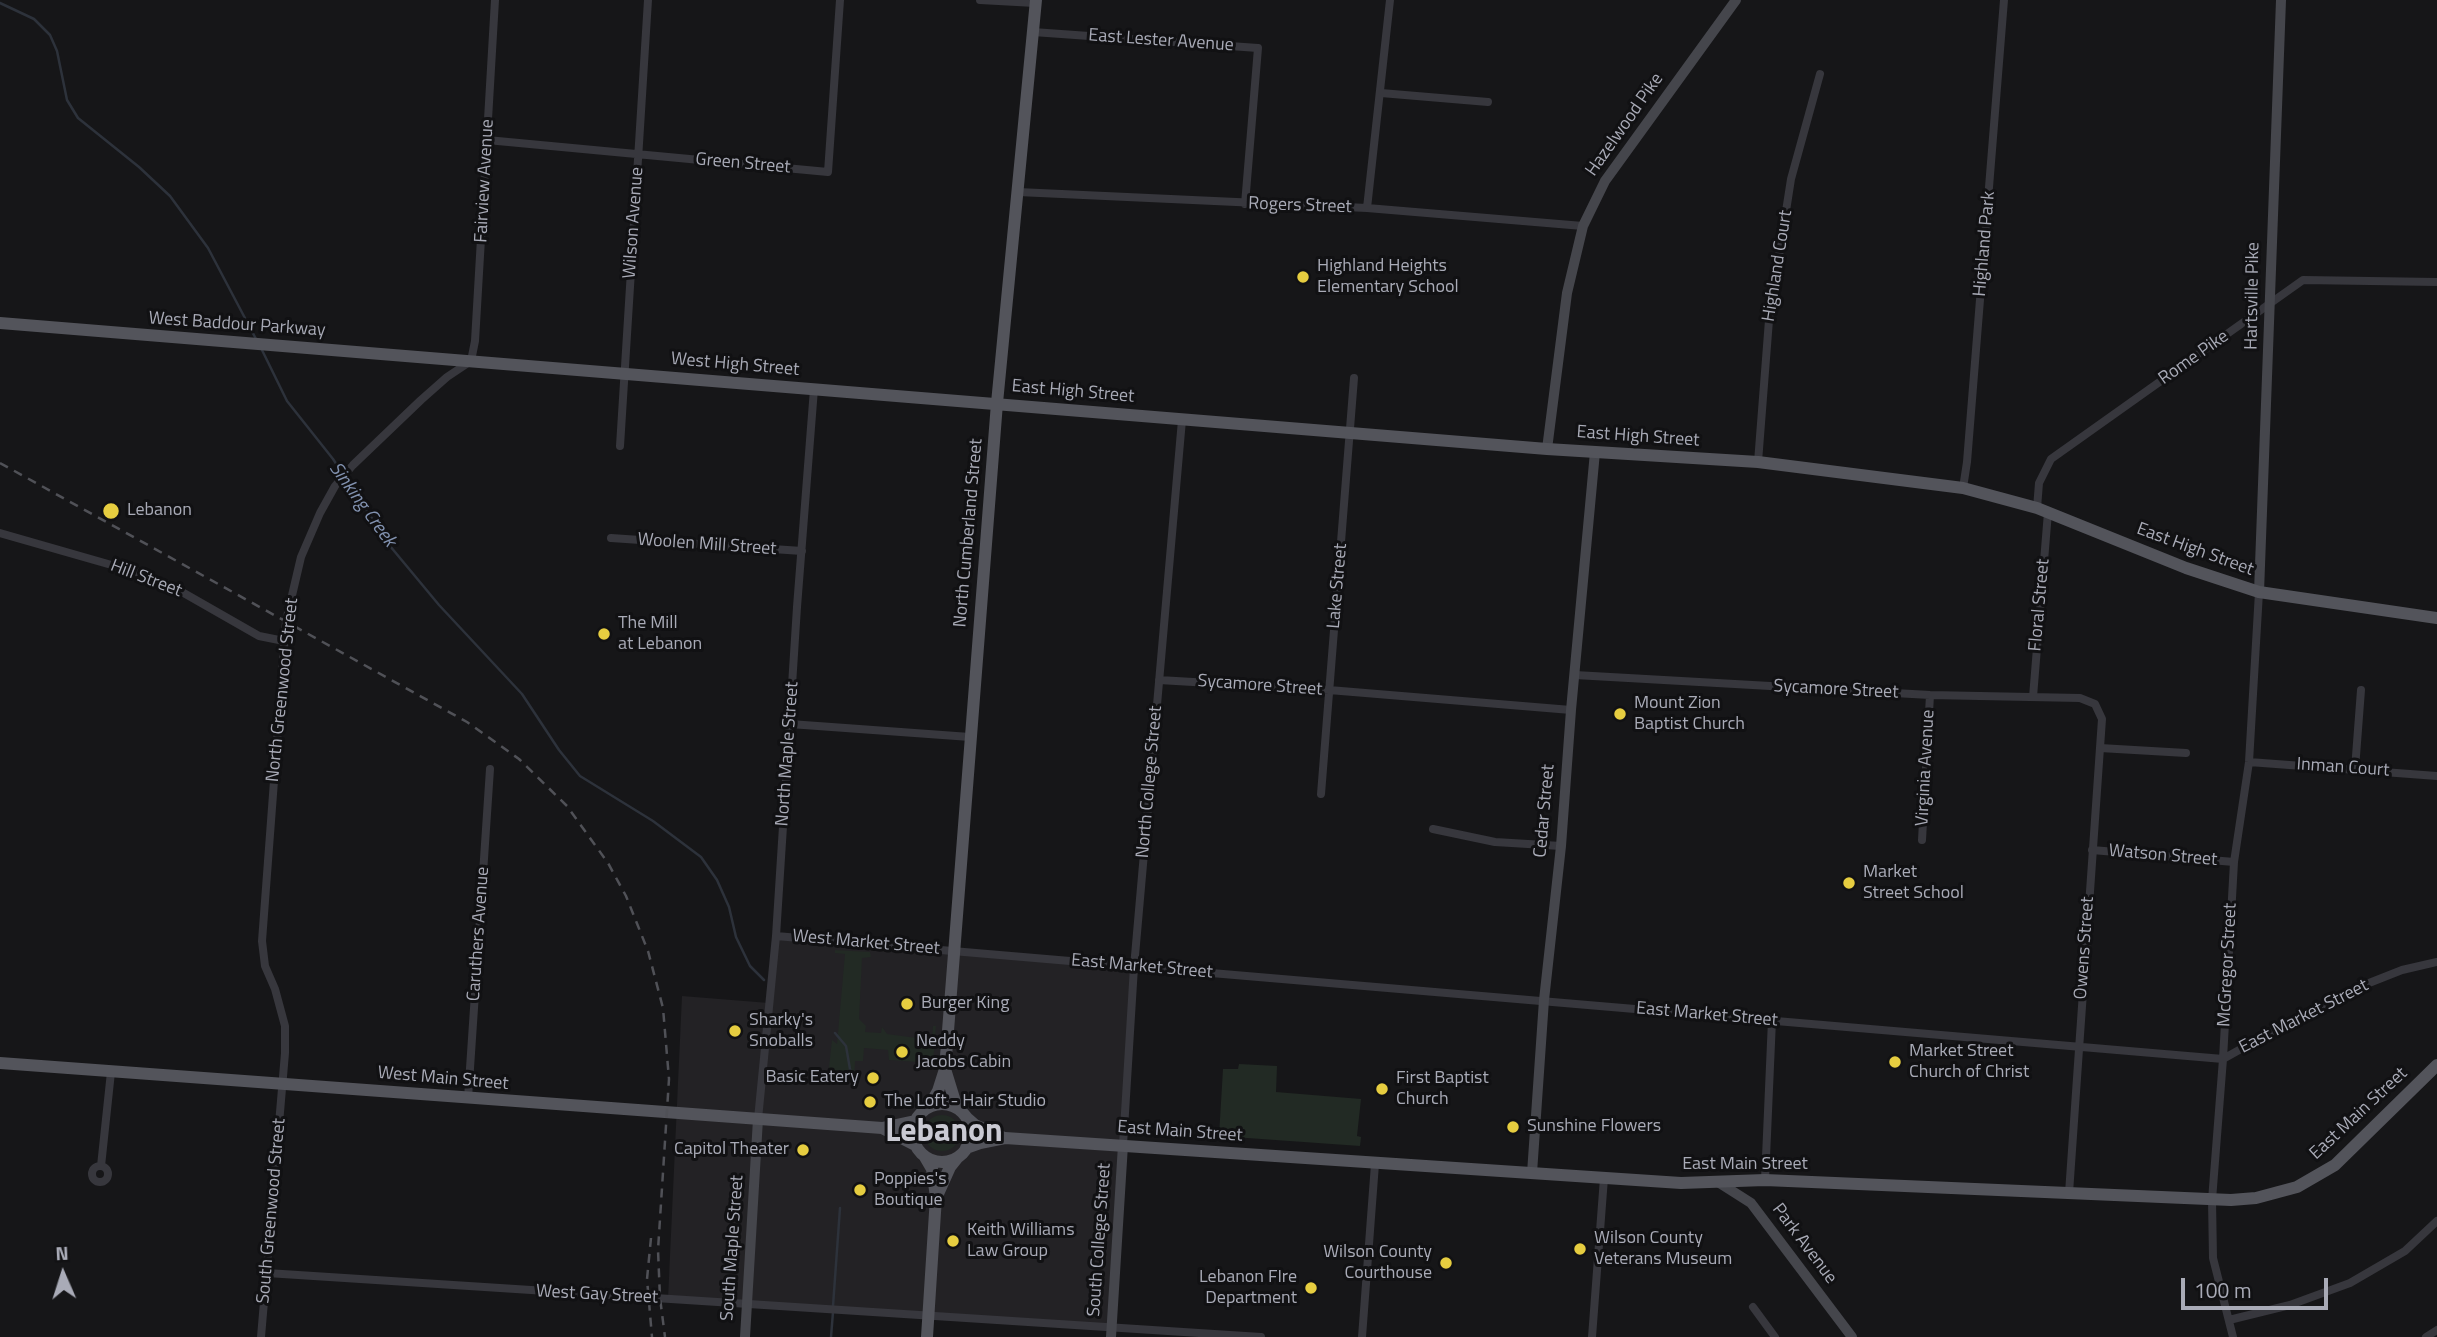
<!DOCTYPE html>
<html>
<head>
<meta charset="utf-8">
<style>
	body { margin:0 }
	#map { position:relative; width:2437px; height:1337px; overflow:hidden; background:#161618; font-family:"Titillium Web",sans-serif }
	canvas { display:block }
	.north { position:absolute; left:28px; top:1239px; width:70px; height:70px; -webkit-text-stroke:5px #111113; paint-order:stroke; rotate:357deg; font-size:19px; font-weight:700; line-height:28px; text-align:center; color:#a9abb7 }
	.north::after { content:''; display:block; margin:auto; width:24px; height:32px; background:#a9abb7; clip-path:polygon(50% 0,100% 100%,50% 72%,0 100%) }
	.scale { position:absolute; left:2181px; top:1278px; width:147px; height:32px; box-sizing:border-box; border:4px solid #a9abb7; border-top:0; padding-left:9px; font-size:21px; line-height:24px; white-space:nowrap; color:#a9abb7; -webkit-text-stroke:5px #111113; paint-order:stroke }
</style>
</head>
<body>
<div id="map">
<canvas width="2437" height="1337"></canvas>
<div class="north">N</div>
<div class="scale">100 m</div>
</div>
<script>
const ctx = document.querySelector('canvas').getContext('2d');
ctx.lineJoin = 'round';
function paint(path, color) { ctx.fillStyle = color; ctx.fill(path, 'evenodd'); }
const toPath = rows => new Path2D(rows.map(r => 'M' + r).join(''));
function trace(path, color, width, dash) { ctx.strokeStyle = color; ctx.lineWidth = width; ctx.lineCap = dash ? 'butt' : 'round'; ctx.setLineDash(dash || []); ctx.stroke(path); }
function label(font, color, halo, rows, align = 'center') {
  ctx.font = font + ' "Titillium Web",sans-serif'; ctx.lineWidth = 6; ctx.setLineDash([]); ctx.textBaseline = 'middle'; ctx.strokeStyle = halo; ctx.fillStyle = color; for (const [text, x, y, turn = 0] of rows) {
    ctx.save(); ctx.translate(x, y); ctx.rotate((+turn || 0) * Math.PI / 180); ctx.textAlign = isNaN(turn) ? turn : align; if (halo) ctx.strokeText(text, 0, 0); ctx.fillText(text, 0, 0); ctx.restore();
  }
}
paint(toPath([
	[776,936,1134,967,1112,1327,668,1299,682,996,769,1003]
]), '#232225');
paint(toPath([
	[835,950,870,952,871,957,862,958,859,1019,866,1026,865,1032,881,1033,882,1027,887,1034,932,1040,933,1026,936,1026,933,1063,889,1060,888,1050,864,1048,863,1061,855,1061,854,1078,828,1076,832,1040,837,1044,845,954,835,953],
	[1239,1064,1277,1066,1276,1092,1361,1099,1357,1136,1361,1137,1360,1146,1219,1136,1223,1069,1238,1069],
	'924 1133a18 18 0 1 1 36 0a18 18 0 1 1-36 0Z',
	[879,1193,922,1197,925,1200,924,1207,916,1207,916,1199,878,1197]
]), '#222a24');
trace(toPath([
	[0,3,34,19,50,35,57,51,67,100,78,118,139,167,170,196,208,248,256,339],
	[261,348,287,401,333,459,390,546,439,605,522,694,559,750,580,776,653,821,701,857,717,880,729,907,736,937,750,966,764,980],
	[835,1033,846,1046,851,1075],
	[833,1306,840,1208],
	[831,1337,833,1312]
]), '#2d323b', 2.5);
trace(toPath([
	[980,0,1035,3],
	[1033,32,1258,48,1245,204],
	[1381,93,1488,102],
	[487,140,828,172,840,0],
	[1018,192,1367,208,1583,226],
	[1367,208,1390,0],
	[620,446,648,0],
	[1758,462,1769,320,1791,179,1820,74],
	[1963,488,1967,462,2004,0],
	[2037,508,2039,483,2051,459,2303,280,2437,282],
	[0,533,143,574,175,588,259,636,284,641],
	[611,538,802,551],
	[1575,675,1930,695,2080,698,2095,704,2102,719,2069,1193],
	[1159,680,1329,690,1571,710],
	[2033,697,2048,512],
	[790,724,970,737],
	[2100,748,2186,753],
	[2249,762,2437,776],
	[2355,769,2361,690],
	[1321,794,1354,378],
	[1433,829,1495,842,1561,846],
	[1922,840,1930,695],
	[2092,850,2234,862],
	[776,936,2223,1059,2289,1022,2364,985,2402,970,2437,962],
	[468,1098,490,769],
	[758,1119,776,936,797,607,814,389],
	[1123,1145,1134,967,1182,420],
	[101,1166,111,1072],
	'92 1174a8 8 0 1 1 16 0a8 8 0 1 1-16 0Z',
	[1765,1180,1772,1020],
	[267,1273,1261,1337],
	[1753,1307,1775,1337],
	[2229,1320,2290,1305,2350,1283,2405,1251,2437,1221],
	[261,1337,285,1053,285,1026,275,989,265,966,262,941,286,621,301,557,320,513,335,486,353,465,421,400,447,377,471,361,475,341,495,0],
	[1362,1337,1375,1164],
	[1592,1337,1604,1178],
	[2233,1337,2213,1258,2212,1200,2223,1059,2234,862,2249,762,2259,592],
	[2426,1337,2437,1330]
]), '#37373d', 8);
trace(toPath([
	[1547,449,1567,293,1583,226,1605,181,1736,0],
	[2259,592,2281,0],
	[1532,1173,1544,1000,1561,846,1571,710,1595,452],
	[1718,1182,1751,1203,1852,1337],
	[745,1337,758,1119],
	[1111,1337,1123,1145]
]), '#45464c', 10);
trace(toPath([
	[0,323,1547,449,1758,462,1963,488,2037,508,2186,568,2259,592,2437,618],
	[0,1063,882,1128,915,1121],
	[945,1069,957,1108],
	'913 1133a29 29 0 1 1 58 0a29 29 0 1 1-58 0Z',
	[929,1107,938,1091,945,1069,997,403,1036,0],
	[967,1118,975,1125,1004,1138],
	[882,1128,915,1145],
	[966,1148,980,1143,1005,1138,1681,1183,1765,1180,2231,1200,2256,1198,2297,1187,2335,1165,2437,1065],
	[925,1157,932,1169,936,1197,927,1337],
	[937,1196,950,1167,958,1157]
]), '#53545b', 12);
trace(toPath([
	[0,463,467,722,519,759,567,806,608,863,626,896,648,951,663,1008,669,1079,658,1250,660,1298,665,1337],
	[651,1238,647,1279,652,1337]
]), '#505157', 2.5, [9, 7]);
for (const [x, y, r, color] of [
	[1303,277,7,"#e6cd40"],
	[111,511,9,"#e6cd40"],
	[604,634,7,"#e6cd40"],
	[1620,714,7,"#e6cd40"],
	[1849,883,7,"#e6cd40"],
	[907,1004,7,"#e6cd40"],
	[735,1031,7,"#e6cd40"],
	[902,1052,7,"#e6cd40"],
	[1895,1062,7,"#e6cd40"],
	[873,1078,7,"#e6cd40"],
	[1382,1089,7,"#e6cd40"],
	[870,1102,7,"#e6cd40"],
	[1513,1127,7,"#e6cd40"],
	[803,1150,7,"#e6cd40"],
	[860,1190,7,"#e6cd40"],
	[953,1241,7,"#e6cd40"],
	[1580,1249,7,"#e6cd40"],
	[1446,1263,7,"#e6cd40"],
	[1311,1288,7,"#e6cd40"]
]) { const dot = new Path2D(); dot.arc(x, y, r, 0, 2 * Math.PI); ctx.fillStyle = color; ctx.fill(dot); trace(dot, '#111113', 2.5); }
label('18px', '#a9abb7', '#111113', [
	["East Lester Avenue",1161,41,4],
	["Hazelwood Pike",1625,125,-55],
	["Green Street",743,164,5],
	["Fairview Avenue",485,181,-87],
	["Rogers Street",1300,206,2],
	["Wilson Avenue",634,223,-86],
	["Highland Park",1985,244,-85],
	["Highland Court",1778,266,-81],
	["Hartsville Pike",2253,296,-89],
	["West Baddour Parkway",237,325,4],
	["Rome Pike",2194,358,-35],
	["West High Street",735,365,5],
	["East High Street",1073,392,5],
	["East High Street",1638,437,4],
	["North Cumberland Street",969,533,-85],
	["Woolen Mill Street",707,545,4],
	["East High Street",2195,550,20],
	["Hill Street",146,579,21],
	["Lake Street",1338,586,-85],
	["Floral Street",2040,605,-85],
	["Sycamore Street",1260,686,4],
	["North Greenwood Street",283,690,-84],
	["Sycamore Street",1836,690,3],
	["North Maple Street",788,754,-86],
	["Virginia Avenue",1926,768,-87],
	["Inman Court",2343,768,4],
	["North College Street",1150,782,-85],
	["Cedar Street",1545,811,-85],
	["Watson Street",2163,856,5],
	["Caruthers Avenue",479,934,-86],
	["West Market Street",866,943,5],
	["Owens Street",2085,948,-86],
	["McGregor Street",2228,965,-87],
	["East Market Street",1142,967,5],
	["East Market Street",1707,1015,5],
	["East Market Street",2304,1017,-27],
	["West Main Street",443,1079,5],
	["East Main Street",2359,1114,-43],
	["East Main Street",1180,1132,4],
	["East Main Street",1745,1165],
	["South Greenwood Street",272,1211,-85],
	["South College Street",1100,1240,-86],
	["Park Avenue",1804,1244,53],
	["South Maple Street",733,1248,-86],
	["West Gay Street",597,1295,3]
]);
label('18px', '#a9abb7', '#111113', [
	["Highland Heights",1317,267],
	["Elementary School",1317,288],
	["Lebanon",127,511],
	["The Mill",618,624],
	["at Lebanon",618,645],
	["Mount Zion",1634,704],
	["Baptist Church",1634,725],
	["Market",1863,873],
	["Street School",1863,894],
	["Burger King",921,1004],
	["Sharky's",749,1021],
	["Snoballs",749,1042],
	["Neddy",916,1042],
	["Jacobs Cabin",916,1063],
	["Market Street",1909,1052],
	["Church of Christ",1909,1073],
	["Basic Eatery",859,1078,"right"],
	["First Baptist",1396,1079],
	["Church",1396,1100],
	["The Loft - Hair Studio",884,1102],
	["Sunshine Flowers",1527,1127],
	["Capitol Theater",789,1150,"right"],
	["Poppies's",874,1180],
	["Boutique",874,1201],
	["Keith Williams",967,1231],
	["Law Group",967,1252],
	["Wilson County",1594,1239],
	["Veterans Museum",1594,1260],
	["Wilson County",1432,1253,"right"],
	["Courthouse",1432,1274,"right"],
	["Lebanon FIre",1297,1278,"right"],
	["Department",1297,1299,"right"]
], 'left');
label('italic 19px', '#8292b0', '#111113', [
	["Sinking Creek",362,505,54]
]);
label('bold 32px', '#cacad3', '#111113', [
	["Lebanon",944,1133]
]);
</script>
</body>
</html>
